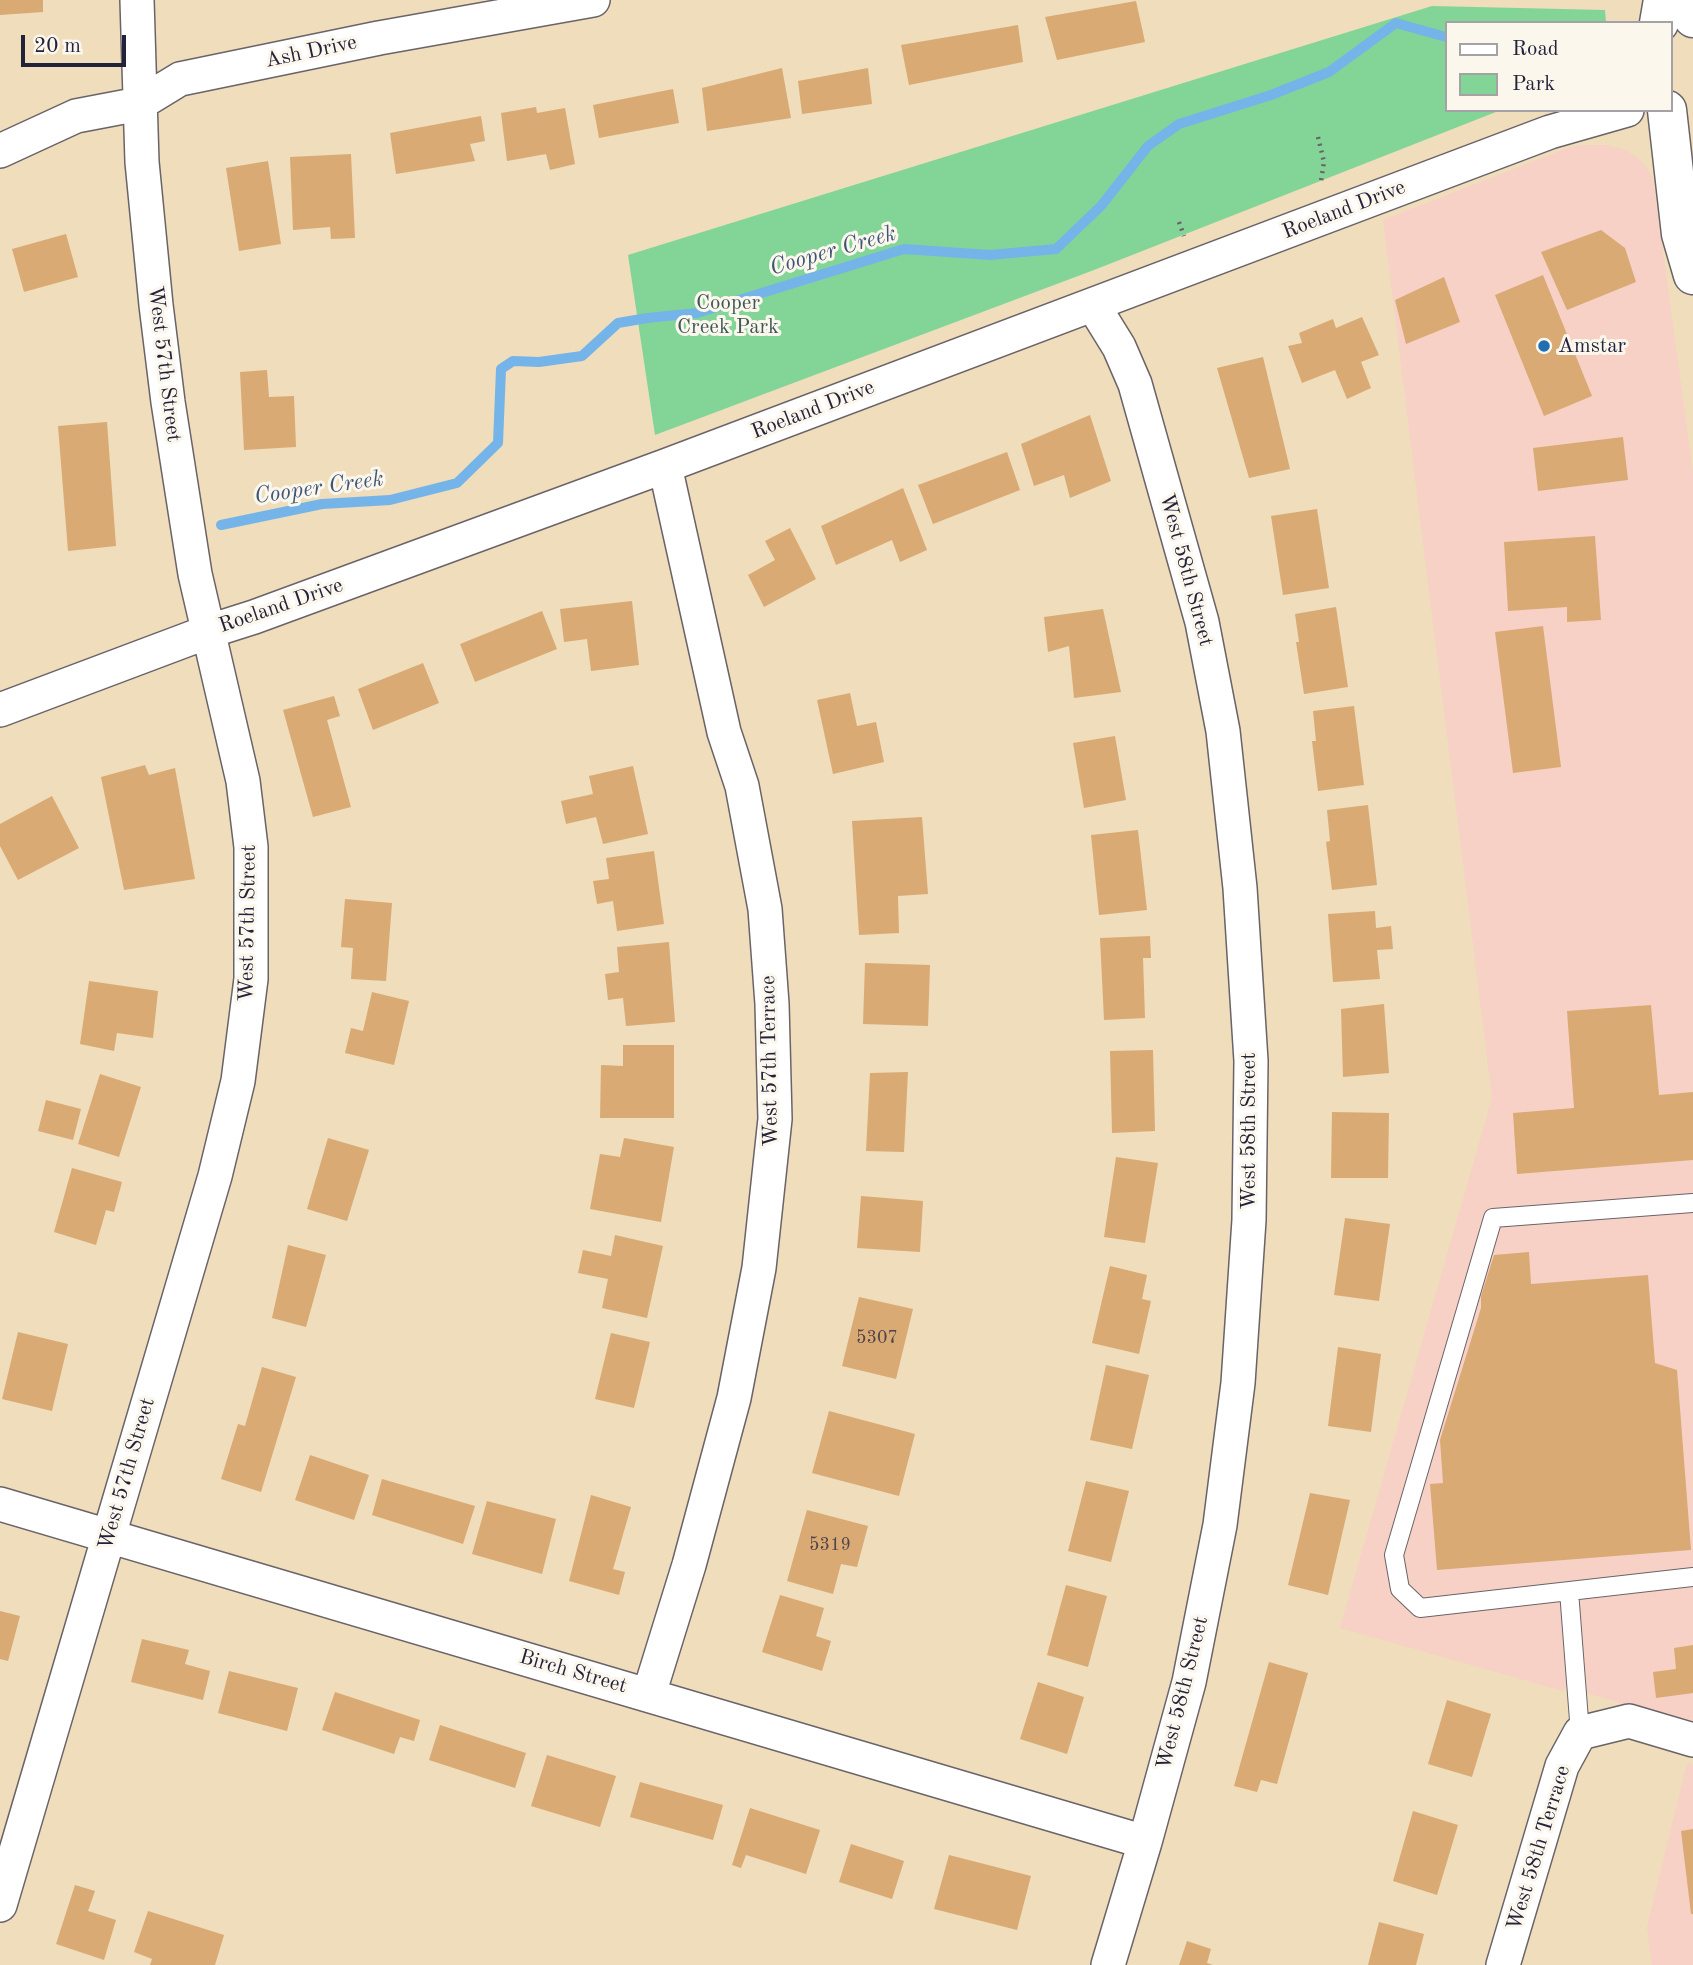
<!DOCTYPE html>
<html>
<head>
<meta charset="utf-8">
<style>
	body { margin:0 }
	#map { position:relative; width:1693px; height:1965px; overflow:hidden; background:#efddbb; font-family:"Old Standard TT",serif }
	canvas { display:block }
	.legend { position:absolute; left:1445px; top:21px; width:228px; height:91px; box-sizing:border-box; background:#fbf7ec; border:2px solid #a4a2a5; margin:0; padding:9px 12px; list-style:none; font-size:21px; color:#22223b }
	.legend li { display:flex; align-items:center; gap:14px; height:35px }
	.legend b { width:35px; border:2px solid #a4a2a5 }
	.scale { position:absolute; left:21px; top:35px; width:105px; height:32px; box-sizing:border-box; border:4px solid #22223b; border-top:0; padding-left:9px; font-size:21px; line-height:24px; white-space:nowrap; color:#22223b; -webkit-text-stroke:5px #fbf7ec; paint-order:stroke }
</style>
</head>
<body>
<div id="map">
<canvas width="1693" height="1965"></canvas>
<ul class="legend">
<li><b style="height:9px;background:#fff"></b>Road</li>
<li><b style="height:19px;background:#83d597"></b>Park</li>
</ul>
<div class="scale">20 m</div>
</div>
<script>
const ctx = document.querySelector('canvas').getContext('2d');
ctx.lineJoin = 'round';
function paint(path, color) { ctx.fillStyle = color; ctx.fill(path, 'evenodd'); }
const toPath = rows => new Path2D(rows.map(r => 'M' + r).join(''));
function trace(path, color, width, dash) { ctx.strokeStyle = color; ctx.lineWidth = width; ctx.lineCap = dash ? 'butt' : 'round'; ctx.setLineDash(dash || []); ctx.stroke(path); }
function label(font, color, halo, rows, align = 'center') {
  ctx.font = font + ' "Old Standard TT",serif'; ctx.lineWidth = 6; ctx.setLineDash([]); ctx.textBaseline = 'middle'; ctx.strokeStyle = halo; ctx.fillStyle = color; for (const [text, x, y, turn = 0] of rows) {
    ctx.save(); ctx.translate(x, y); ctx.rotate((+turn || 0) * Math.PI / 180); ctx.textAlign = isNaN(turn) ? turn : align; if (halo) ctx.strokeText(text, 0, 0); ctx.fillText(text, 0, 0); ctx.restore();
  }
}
paint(toPath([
	[1584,145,1606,145,1626,150,1637,157,1646,166,1651,175,1654,186,1693,473,1693,1724,1566,1687,1563,1691,1340,1628,1492,1098,1383,220,1570,147],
	[1687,1763,1693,1765,1693,1965,1652,1965,1647,1927]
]), '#f7d1c6');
paint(toPath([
	[1432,6,1605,10,1606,23,1446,23,1446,110,1501,110,1094,270,655,435,628,255]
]), '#83d597');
trace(toPath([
	[221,525,322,504,390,500,457,483,498,443,501,369,513,361,539,362,582,356,618,323,647,318,697,313,904,249,990,255,1056,249,1101,206,1148,146,1179,124,1271,95,1329,72,1396,23,1446,37]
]), '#75b4e8', 10);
paint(toPath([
	[0,0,43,0,43,12,0,15],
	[1136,1,1145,42,1057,60,1045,17],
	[1018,25,1023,62,909,85,901,45],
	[782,68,791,118,707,131,702,88],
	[868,68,872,104,802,114,798,81],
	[673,89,679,123,599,138,593,105],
	[536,107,537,113,565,108,575,164,550,170,546,154,507,161,501,113],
	[481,116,485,141,470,144,475,161,396,174,390,133],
	[351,154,355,238,331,239,330,227,293,230,290,157],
	[268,161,281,244,239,251,226,168],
	[1601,230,1625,248,1636,282,1567,310,1541,252],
	[66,234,78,277,24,292,12,249],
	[1543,275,1592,396,1544,416,1495,295],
	[1444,277,1460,322,1406,344,1395,300],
	[1362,317,1379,355,1361,362,1371,388,1347,399,1335,370,1302,383,1288,346,1302,343,1299,333,1333,319,1336,328],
	[1263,357,1290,469,1249,478,1217,368],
	[267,370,269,397,294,396,296,447,244,450,240,372],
	[1090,415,1111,481,1070,498,1064,475,1034,486,1021,444],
	[107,422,116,546,68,551,58,426],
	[1623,437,1628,480,1538,491,1533,448],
	[1007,452,1020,490,933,524,918,485],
	[903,488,927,550,900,562,892,540,836,565,821,526],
	[1317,509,1329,588,1283,595,1271,516],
	[790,528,816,579,764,607,748,575,775,560,765,541],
	[1595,536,1601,620,1567,622,1567,607,1508,611,1504,542],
	[632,601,639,665,591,671,587,639,564,642,560,609],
	[1336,607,1348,687,1304,694,1296,642,1299,642,1295,614],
	[1103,609,1121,692,1074,698,1069,646,1048,652,1044,617],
	[542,611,557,649,475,682,460,644],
	[1543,626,1561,767,1513,773,1495,632],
	[423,663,439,703,373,730,358,689],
	[850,693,857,726,876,722,884,762,833,774,817,700],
	[334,696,340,716,327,720,351,807,313,817,283,710],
	[1354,706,1364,785,1318,791,1312,741,1316,741,1313,711],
	[1115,736,1126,800,1084,808,1073,743],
	[145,765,149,775,175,768,195,879,124,890,101,777],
	[633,766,648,834,603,844,596,817,566,824,561,801,593,794,589,776],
	[52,796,79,848,18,880,0,846,0,824],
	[1368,805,1377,885,1332,890,1326,842,1330,841,1327,810],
	[922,817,928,894,898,896,899,933,859,935,852,821],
	[1138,830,1147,910,1099,915,1091,835],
	[654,851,664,924,617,931,613,901,597,904,593,881,609,879,606,858],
	[345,899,392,903,386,981,351,979,353,948,341,947],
	[1375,911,1376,928,1391,926,1393,949,1377,950,1380,979,1333,982,1328,914],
	[1150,936,1151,958,1143,958,1145,1018,1104,1020,1100,938],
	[669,942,675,1022,626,1026,623,998,608,1000,605,974,619,972,617,947],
	[865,963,930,965,928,1026,863,1024],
	[89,981,158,991,153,1038,117,1033,114,1051,80,1044],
	[372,992,409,1001,394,1065,345,1053,351,1028,363,1031],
	[1384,1004,1389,1073,1343,1077,1341,1009],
	[1651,1005,1659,1095,1693,1092,1693,1160,1517,1174,1513,1113,1574,1108,1567,1011],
	[623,1045,674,1045,674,1118,600,1118,601,1065,623,1066],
	[1153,1050,1155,1131,1112,1133,1110,1051],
	[908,1072,904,1152,866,1151,870,1073],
	[100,1074,141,1087,119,1157,78,1144],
	[46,1100,81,1109,73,1140,38,1131],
	[1332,1112,1389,1113,1388,1178,1331,1178],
	[328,1138,369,1150,347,1221,307,1209],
	[624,1138,674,1147,661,1222,590,1209,600,1154,620,1157],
	[1116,1157,1158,1163,1145,1243,1104,1237],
	[72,1168,122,1182,114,1212,106,1210,96,1245,54,1232],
	[861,1196,923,1201,920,1252,857,1248],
	[1345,1218,1390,1224,1379,1301,1334,1295],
	[615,1235,663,1246,647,1318,602,1308,608,1279,578,1273,583,1250,611,1256],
	[288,1245,326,1255,306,1327,272,1318],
	[1529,1252,1531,1284,1648,1275,1655,1363,1677,1370,1691,1550,1437,1570,1430,1484,1443,1483,1440,1440,1481,1308,1481,1296,1494,1255],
	[1110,1266,1147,1275,1142,1299,1151,1301,1139,1354,1092,1343],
	[859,1297,913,1309,896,1379,842,1366],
	[18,1332,68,1344,52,1411,2,1399],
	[611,1333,650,1342,634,1408,595,1399],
	[1338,1347,1381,1354,1371,1432,1328,1426],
	[1106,1365,1149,1375,1132,1449,1090,1440],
	[262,1367,296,1377,261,1492,221,1479,238,1424,245,1426],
	[829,1411,915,1434,899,1496,812,1473],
	[310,1455,369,1475,354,1520,295,1500],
	[382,1479,475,1506,463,1544,372,1515],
	[1086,1481,1129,1491,1111,1562,1068,1551],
	[1310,1493,1350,1500,1328,1595,1288,1585],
	[591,1495,631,1507,613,1569,625,1572,619,1595,569,1581],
	[487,1501,556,1519,542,1574,472,1554],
	[807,1510,868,1526,857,1567,841,1564,833,1594,787,1581],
	[1066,1585,1107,1596,1088,1667,1047,1655],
	[780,1595,824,1608,816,1636,831,1641,822,1671,762,1652],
	[0,1611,20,1616,8,1661,0,1659],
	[142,1639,189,1650,185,1664,210,1671,203,1700,131,1682],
	[1693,1645,1693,1693,1656,1698,1653,1672,1676,1669,1674,1648],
	[1269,1662,1308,1673,1277,1784,1261,1780,1257,1792,1234,1786],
	[229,1671,298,1688,287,1731,218,1713],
	[1038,1682,1084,1697,1067,1754,1020,1739],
	[335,1692,420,1720,414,1741,400,1737,394,1754,322,1730],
	[1447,1700,1491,1714,1472,1777,1428,1764],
	[440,1725,526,1753,515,1788,429,1760],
	[547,1755,616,1776,600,1827,531,1806],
	[640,1782,723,1805,713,1840,630,1817],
	[750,1808,820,1830,806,1874,746,1855,741,1868,732,1865],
	[1413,1811,1458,1825,1437,1895,1393,1881],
	[1693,1829,1693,1914,1691,1914,1681,1831],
	[851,1844,904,1861,892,1899,839,1882],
	[949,1855,1031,1876,1017,1930,934,1909],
	[75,1885,95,1891,88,1911,116,1920,104,1960,56,1944],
	[148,1911,224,1935,215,1965,150,1965,152,1959,134,1952],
	[1379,1922,1424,1934,1416,1965,1368,1965],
	[1187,1941,1211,1949,1207,1963,1213,1965,1179,1965]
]), '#d9aa74');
const service = toPath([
	[1693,1203,1493,1218,1394,1555,1400,1589,1420,1608,1693,1577],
	[1569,1591,1580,1733]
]);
const minor = toPath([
	[0,151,76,116,139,104,180,79,379,38,593,0],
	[1093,305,1119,347,1135,384,1202,622,1223,731,1240,888,1251,1061,1249,1220,1238,1383,1220,1525,1189,1682,1145,1842,1108,1965],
	[0,710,210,631,254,617,665,466,1550,132,1627,110],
	[0,1504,1145,1842],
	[649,1694,689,1565,734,1398,759,1268,775,1119,772,1004,765,909,742,786,724,732,665,466],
	[0,1905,215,1176,238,1081,251,979,251,847,243,781,195,574,168,402,156,305,142,162,137,0],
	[1503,1965,1562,1766,1580,1733,1629,1721,1693,1740]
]);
const secondary = toPath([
	[1685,0,1693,18],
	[1659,23,1663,0],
	[1667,110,1681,234,1693,275]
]);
trace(service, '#6a6368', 20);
trace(minor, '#6a6368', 36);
trace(secondary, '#6a6368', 41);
trace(toPath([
	[1318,137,1324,162,1321,181],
	[1179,222,1184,236]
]), '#6a6368', 4.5, [2, 5]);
trace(service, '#fff', 18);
trace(minor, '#fff', 33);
trace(secondary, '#fff', 38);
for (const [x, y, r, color] of [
	[1544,346,7,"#1f6fb2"]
]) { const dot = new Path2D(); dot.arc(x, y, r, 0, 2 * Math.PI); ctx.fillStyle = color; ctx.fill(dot); trace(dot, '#fbf7ec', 2.5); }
label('18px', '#504449', null, [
	["5307",877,1338],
	["5319",830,1545]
]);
label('21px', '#22223b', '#fbf7ec', [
	["Ash Drive",311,52,-12],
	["Roeland Drive",1344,210,-21],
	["West 57th Street",164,364,83],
	["Roeland Drive",813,410,-21],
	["West 58th Street",1186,570,75],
	["Roeland Drive",281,606,-19],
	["West 57th Street",248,923,-89],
	["West 57th Terrace",770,1061,-91],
	["West 58th Street",1249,1131,-90],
	["West 57th Street",127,1474,-74],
	["Birch Street",573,1672,16],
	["West 58th Street",1183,1693,-76],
	["West 58th Terrace",1539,1848,-73]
]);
label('21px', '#3f5857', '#fbf7ec', [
	["Cooper",728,303],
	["Creek Park",728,327]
]);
label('21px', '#22223b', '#fbf7ec', [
	["Amstar",1558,346]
], 'left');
label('italic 23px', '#3f5578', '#fbf7ec', [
	["Cooper Creek",833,251,-16],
	["Cooper Creek",319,488,-8]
]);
</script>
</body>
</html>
